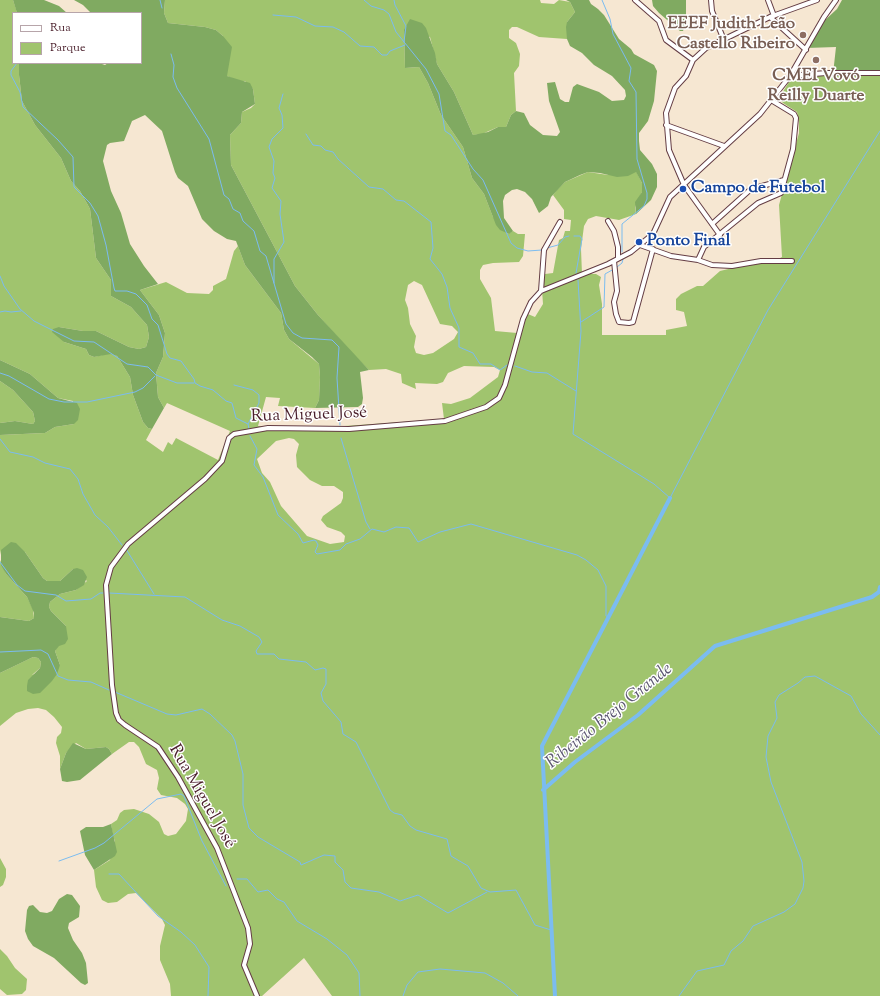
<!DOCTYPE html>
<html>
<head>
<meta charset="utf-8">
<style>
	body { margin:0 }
	#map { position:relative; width:880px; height:996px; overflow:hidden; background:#f6e7d2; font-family:"Sorts Mill Goudy",serif }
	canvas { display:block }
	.legend { position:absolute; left:12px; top:12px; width:130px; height:52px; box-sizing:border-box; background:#fff; border:1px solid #b7a5aa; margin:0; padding:5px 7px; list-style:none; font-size:12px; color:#4a1f2b }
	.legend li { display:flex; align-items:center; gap:8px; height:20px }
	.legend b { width:20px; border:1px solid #b7a5aa }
</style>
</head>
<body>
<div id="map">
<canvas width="880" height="996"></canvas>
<ul class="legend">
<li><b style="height:5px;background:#fff"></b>Rua</li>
<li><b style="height:11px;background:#a0c46e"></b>Parque</li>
</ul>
</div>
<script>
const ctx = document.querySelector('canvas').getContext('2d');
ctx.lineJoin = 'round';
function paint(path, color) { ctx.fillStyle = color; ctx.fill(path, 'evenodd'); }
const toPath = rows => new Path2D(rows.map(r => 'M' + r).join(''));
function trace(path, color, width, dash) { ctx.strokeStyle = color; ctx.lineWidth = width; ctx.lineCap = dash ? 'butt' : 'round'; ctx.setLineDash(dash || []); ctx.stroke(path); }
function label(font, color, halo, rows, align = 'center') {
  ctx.font = font + ' "Sorts Mill Goudy",serif'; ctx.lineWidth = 3; ctx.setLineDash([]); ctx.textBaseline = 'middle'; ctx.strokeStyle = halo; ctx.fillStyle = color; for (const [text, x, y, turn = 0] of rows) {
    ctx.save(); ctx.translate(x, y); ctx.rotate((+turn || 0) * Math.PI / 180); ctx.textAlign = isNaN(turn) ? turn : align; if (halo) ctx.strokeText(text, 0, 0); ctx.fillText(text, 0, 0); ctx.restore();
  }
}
paint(toPath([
	[0,0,13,0,16,9,17,13,13,13,13,63,19,63,19,75,22,101,35,125,61,158,71,181,80,191,90,209,96,258,111,280,111,296,131,307,138,315,147,325,149,337,146,347,139,349,129,347,96,331,83,331,59,327,64,342,86,349,89,355,94,357,111,353,117,356,130,377,133,395,143,422,148,428,152,429,146,440,163,452,168,442,172,445,176,438,218,460,230,431,167,403,164,408,158,397,156,373,163,357,165,333,159,315,140,290,166,282,187,293,209,294,213,290,213,286,226,279,234,251,238,246,245,265,281,313,284,330,289,339,319,364,320,377,319,400,315,408,278,406,280,398,266,397,258,426,316,428,444,419,442,403,451,404,470,398,498,377,500,370,494,367,464,366,448,373,443,382,437,384,415,383,416,389,402,383,401,374,386,369,369,370,349,350,318,315,295,286,231,165,230,135,241,123,242,112,251,108,255,104,253,89,245,81,238,81,227,76,223,36,216,30,205,27,168,23,164,13,165,0,540,0,541,3,554,4,559,0,570,2,575,12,567,22,567,39,539,37,517,27,512,27,509,30,509,38,516,43,520,54,519,66,514,73,516,111,511,115,506,127,498,127,482,134,473,135,454,92,437,64,430,37,404,30,405,68,419,67,428,83,441,115,463,147,472,178,484,194,493,217,508,234,513,231,518,234,525,234,523,256,519,262,493,263,483,265,480,270,480,279,491,298,495,331,517,333,523,312,535,317,543,304,542,290,545,274,553,273,559,240,563,238,565,231,570,231,571,220,564,219,564,210,553,195,557,190,565,182,588,172,608,175,636,171,642,183,642,192,635,207,636,214,619,220,596,216,588,219,584,226,581,249,582,274,596,274,601,277,599,285,602,304,602,335,666,335,666,330,687,326,684,312,676,310,676,299,681,294,697,286,703,286,720,271,749,264,772,262,782,257,779,205,799,133,799,122,797,112,783,103,779,98,789,82,794,78,813,75,880,73,880,996,332,996,304,958,262,996,171,996,170,984,160,960,160,946,165,925,162,919,136,893,128,894,117,902,108,903,102,900,96,887,94,870,110,860,115,841,113,836,111,824,117,820,120,813,124,810,134,809,149,814,159,822,164,834,168,836,176,834,186,821,188,809,185,804,177,798,161,795,157,789,159,778,157,770,146,764,139,747,134,742,129,742,112,754,109,749,106,747,86,749,76,743,66,753,60,769,60,756,56,743,57,737,61,733,62,727,54,717,46,710,38,708,28,709,16,713,0,726,0,673,33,657,38,658,41,662,40,668,32,675,60,665,55,651,66,626,51,611,49,607,50,602,60,594,76,590,87,581,73,569,60,581,47,581,43,578,25,552,1,550,0,555,0,435,45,433,55,427,74,424,73,401,58,398,30,374,0,360],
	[414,281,422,285,440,324,452,326,458,332,454,339,433,353,424,355,416,353,414,347,416,336,410,324,408,308,405,300,408,285],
	[289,438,294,439,299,444,296,455,297,467,310,480,322,486,334,486,343,492,343,498,341,503,323,516,321,520,327,527,341,532,345,536,344,542,330,544,307,536,281,506,270,482,262,473,257,459,276,441],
	[0,381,13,390,33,412,35,421,33,424,15,421,0,423],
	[0,560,6,574,27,597,33,609,34,618,29,621,0,617],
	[0,858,6,869,6,877,3,885,0,887],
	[0,949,7,956,15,968,27,979,26,990,22,994,7,995,0,989]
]), '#a0c46e');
paint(toPath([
	[13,0,44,0,59,6,67,13,17,13],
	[74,0,165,0,164,13,168,23,205,27,216,30,223,36,232,47,227,76,250,83,253,89,255,104,242,112,241,123,230,135,231,165,295,286,318,315,369,370,360,372,363,398,362,404,358,407,315,408,319,400,320,377,319,364,312,357,289,339,284,330,281,313,245,265,236,241,227,239,214,231,202,219,188,186,178,178,175,172,162,131,145,115,132,121,124,141,110,143,107,145,103,161,111,191,121,213,130,244,144,266,158,284,140,290,159,315,165,333,163,357,156,373,158,397,164,408,152,429,148,428,143,422,133,395,130,377,117,356,111,354,94,357,89,355,86,349,64,342,52,332,53,329,59,327,83,331,96,331,129,347,139,349,146,347,149,337,147,325,138,315,131,307,111,296,111,280,96,258,90,209,80,191,71,181,61,158,35,125,22,101,19,75,19,63,99,63,105,65,108,63,141,63,141,13,91,13,83,5],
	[566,0,589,0,591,4,598,9,604,15,619,39,631,49,634,54,654,65,657,71,654,101,648,121,639,133,639,141,640,150,652,164,657,174,657,187,651,200,636,214,635,202,642,192,642,183,636,172,628,176,617,177,600,173,588,172,580,175,565,182,551,197,548,206,539,213,532,199,525,192,517,189,512,190,505,195,503,201,504,218,513,231,509,234,500,230,496,225,484,194,472,178,463,147,441,115,428,83,419,67,405,68,404,30,410,19,422,23,426,28,435,53,437,64,454,92,473,135,488,132,498,127,506,127,511,115,516,111,524,113,530,125,543,135,557,136,560,132,549,101,547,83,555,82,560,99,565,102,569,102,573,87,577,84,599,92,612,101,624,100,626,96,625,90,612,76,594,65,582,53,570,46,567,39,566,27,567,22,575,12,570,2],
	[652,0,686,0,686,23,683,31,680,31,659,13,653,6],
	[842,0,880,0,880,73,833,74,836,47,806,48,823,22,837,9],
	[0,360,30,374,58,398,77,403,80,409,78,420,74,424,55,427,45,433,0,435,0,423,15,421,33,424,35,421,33,412,13,390,0,381],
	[11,542,16,543,25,552,43,578,47,581,60,581,73,569,77,568,83,570,87,577,84,585,76,590,60,594,50,602,49,607,51,611,66,626,68,639,65,644,59,646,55,651,60,665,57,674,52,681,40,693,33,694,27,691,27,686,28,680,40,668,41,662,38,658,33,657,27,660,0,673,0,617,29,621,34,618,34,613,27,597,6,574,1,565,1,550],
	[73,743,86,749,106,747,109,749,112,754,80,780,67,782,62,781,60,769,66,753],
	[111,824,117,852,115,856,94,870,85,855,80,831,86,827,103,827],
	[67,894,72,895,80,906,79,917,69,923,68,928,73,940,82,953,86,963,88,983,85,985,81,983,54,958,33,946,28,939,25,931,27,910,29,906,33,905,40,912,47,913,52,911,59,899]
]), '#80aa61');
trace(toPath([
	[160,0,162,8],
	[364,0,371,6,384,10,389,14,396,32,426,69,439,94,445,131,451,135,473,169,483,180,511,243,517,248,528,251,542,250],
	[394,0,395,5,406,26,404,42],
	[602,0,610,19,613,34,631,68,629,81,636,92,637,159,647,193,647,199,644,206,622,224,622,252],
	[273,15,296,17,315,26,333,27,344,32,360,46,374,47,382,55,387,55,390,51,405,45],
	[13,22,13,33],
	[171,54,174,65,173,77,177,88,209,139,224,195,229,199,233,209,240,213,243,221,254,231,260,251,266,256,286,324,293,333,302,338,332,340,339,347,337,378,340,425],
	[17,63,11,71,11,75,20,92,23,107,58,140,73,157,74,187,90,203,98,216,106,245,114,288,115,291,127,291,136,294,147,305,152,319,158,325,167,354,170,358,181,361,194,379,195,383,200,386,213,390,226,401,232,403,236,418,248,424],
	[306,134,313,145,321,146,325,150,333,152,338,159,369,187,383,189,396,200,404,201,431,222,433,248,430,259,442,274,447,287,450,308,459,328,459,347,473,353,480,364,491,364,500,370,507,365],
	[574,236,580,236,582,239,576,273],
	[547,248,558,245,565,237,569,236],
	[617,267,622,263,623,259],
	[0,276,4,286,20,309,34,321,74,341,94,342,127,364,148,367,156,375,177,383,194,383],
	[578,280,581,331,573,434,654,484,670,498,768,310,880,131],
	[274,283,274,259,284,242,280,214,281,201,272,188,275,178,273,173,274,161,269,147,272,139,283,128,282,115,279,108,283,94],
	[0,312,5,311,11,312,21,311],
	[581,322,604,307,605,274,614,269],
	[515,366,532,372,547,373,576,391],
	[0,373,9,376,49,399,64,402,87,402,135,392,143,388,155,376],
	[234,385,253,390,259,395,259,403,248,424,249,429],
	[250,436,257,449,254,465,263,477,278,515,298,534,303,543,314,540,316,541,318,545,315,552,317,554,340,550,346,544,360,539,372,529,384,532,396,527,409,528,418,542,440,532,471,524,577,555,586,560,598,570,606,586,606,616,609,617],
	[341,438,366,522,370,529],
	[0,439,10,452,33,457,45,463,70,469,78,479,83,494,95,515,108,527,122,545],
	[126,549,154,594],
	[0,562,17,585,25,591,56,595,66,601,91,599,100,593,103,593],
	[109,593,185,597,222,620,240,626,259,637,262,642,256,651,257,654,274,654,279,659,306,662,315,670,323,668,326,669,326,684,321,693,323,701,341,722,343,734,356,742,390,810,394,813,402,815,410,826,416,830,447,839,451,856,468,866,481,888,490,892,516,890,535,925,551,930],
	[0,652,41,650,48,654,58,676,68,680,91,682,109,690],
	[115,692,167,714,176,715,202,709,210,714,232,735,235,741,243,774,243,805,249,828,258,837,300,862,301,865,324,855,335,856,335,862,343,870,345,882,351,888,379,892,400,901,418,895,448,913,487,892],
	[59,861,95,848,104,843,157,799,181,794,184,796,202,841,226,886],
	[109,874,119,874,158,916,181,932,195,945,209,967,208,996],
	[237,879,247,879,258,892,268,890,277,899,284,902,297,921,327,939,347,955,359,973,360,996],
	[403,996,407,985,418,972,440,969,485,973,503,983,518,996],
	[679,996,697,971,724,965,731,951,743,941,753,926,784,912,795,904,803,888,804,881,802,862,771,782,766,757,768,736,777,718,775,702,779,695,798,683,805,677,815,676,851,696,861,714,880,735]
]), '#7bbcf0', 1);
trace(toPath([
	[543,790,575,762,638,715,715,646,872,597,879,592,880,587],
	[555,996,542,746,670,498]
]), '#7bbcf0', 4);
const street = toPath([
	[635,0,659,21,666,40,693,60],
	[711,0,712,11,724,40],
	[768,0,774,16],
	[770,17,806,50],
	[790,76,826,73,880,73],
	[666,125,724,146],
	[608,221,614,231,618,247,618,258],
	[712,224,751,189,784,180],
	[720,235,684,185,669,150,666,113,675,88,686,76,693,60,706,48,770,17,817,0],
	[640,245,671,256,698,260,712,265,732,266,761,261,792,261],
	[698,260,704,247,758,203,781,193,793,149,796,118,794,114,771,100],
	[614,261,617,291,614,302,616,314,619,322,629,323,633,322,653,249],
	[541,291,544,250,560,222],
	[257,996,244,965,250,944,248,928,217,848,178,777,158,747,125,725,119,720,116,713,112,685,106,585,111,567,128,544,205,479,222,461,229,438,234,434,268,428,349,429,445,421,486,407,499,398,505,385,523,319,531,302,541,291,608,264,631,252,653,234,670,197,760,114,790,76,824,17,836,0]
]);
trace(street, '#643d44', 6);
trace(street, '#fff', 4);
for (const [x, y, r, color] of [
	[803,35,4,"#8d6e63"],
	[816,60,4,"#8d6e63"],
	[683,189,4,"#1a4fb4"],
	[639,242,4,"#1a4fb4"]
]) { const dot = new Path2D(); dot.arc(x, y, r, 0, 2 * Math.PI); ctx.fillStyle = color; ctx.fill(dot); trace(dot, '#fff', 1.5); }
label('bold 17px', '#785e54', '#fff', [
	["EEEF Judith Leão",795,25],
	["Castello Ribeiro",795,45],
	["CMEI Vovó",816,77,"center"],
	["Reilly Duarte",816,97,"center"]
], 'right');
label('bold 17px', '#164399', '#fff', [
	["Campo de Futebol",691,189],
	["Ponto Final",647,242]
], 'left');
label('17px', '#4a1f2b', '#fff', [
	["Rua Miguel José",309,416,-2],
	["Rua Miguel José",201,797,60]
]);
label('italic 18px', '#5b5670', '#fff', [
	["Ribeirão Brejo Grande",610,717,-39]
]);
</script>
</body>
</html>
